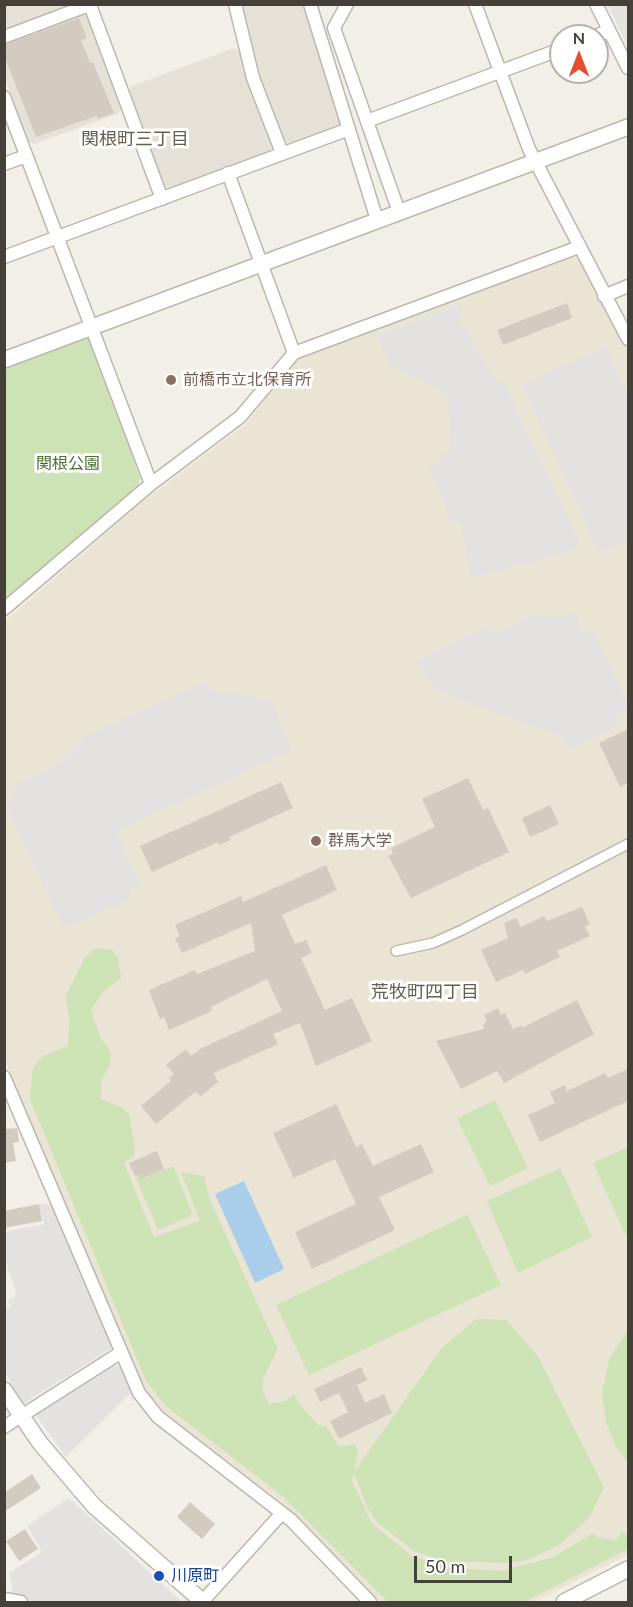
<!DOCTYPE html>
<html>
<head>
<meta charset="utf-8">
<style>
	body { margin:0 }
	#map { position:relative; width:633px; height:1607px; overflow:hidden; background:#f2efe8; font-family:Lato,sans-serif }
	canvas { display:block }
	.frame { position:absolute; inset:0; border:6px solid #454038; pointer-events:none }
	.north { position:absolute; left:549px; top:24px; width:60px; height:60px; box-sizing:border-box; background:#fff; border:2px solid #b5b3af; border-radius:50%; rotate:0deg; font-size:16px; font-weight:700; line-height:24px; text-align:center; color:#454038 }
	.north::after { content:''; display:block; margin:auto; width:21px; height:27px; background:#e54d2d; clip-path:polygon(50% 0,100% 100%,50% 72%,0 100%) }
	.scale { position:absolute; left:414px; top:1556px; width:98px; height:27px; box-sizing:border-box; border:3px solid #454038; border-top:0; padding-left:8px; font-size:18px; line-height:21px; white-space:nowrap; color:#454038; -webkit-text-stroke:4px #fff; paint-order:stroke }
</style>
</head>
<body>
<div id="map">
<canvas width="633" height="1607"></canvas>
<div class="frame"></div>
<div class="north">N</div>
<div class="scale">50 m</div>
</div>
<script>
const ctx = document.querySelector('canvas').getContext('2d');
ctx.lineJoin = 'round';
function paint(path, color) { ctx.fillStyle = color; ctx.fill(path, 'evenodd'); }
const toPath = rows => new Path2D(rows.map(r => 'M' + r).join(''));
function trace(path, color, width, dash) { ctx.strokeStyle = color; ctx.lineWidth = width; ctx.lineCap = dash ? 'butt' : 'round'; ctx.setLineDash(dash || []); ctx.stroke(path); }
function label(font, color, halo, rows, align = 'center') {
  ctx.font = font + ' Lato,"Noto Sans JP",sans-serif'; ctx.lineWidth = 6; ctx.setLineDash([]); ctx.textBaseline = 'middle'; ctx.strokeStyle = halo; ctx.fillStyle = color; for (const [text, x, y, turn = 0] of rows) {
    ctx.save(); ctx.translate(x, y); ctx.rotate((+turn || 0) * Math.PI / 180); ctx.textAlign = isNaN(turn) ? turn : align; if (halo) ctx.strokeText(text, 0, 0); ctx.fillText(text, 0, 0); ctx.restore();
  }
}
paint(toPath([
	[5,5,75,5,5,31],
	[242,5,304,5,340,121,337,127,291,144,283,142,258,74],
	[83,13,88,15,122,106,119,113,34,144,28,141,5,79,5,42],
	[234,48,240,52,272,144,270,152,172,189,164,186,129,91,132,86]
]), '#e6e1d7');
paint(toPath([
	[608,5,628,5,628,47]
]), '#e5e1dd');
paint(toPath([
	[572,257,579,259,628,349,628,1555,534,1602,380,1602,283,1503,166,1414,149,1395,123,1345,5,1061,4,622,143,501,246,424,296,359]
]), '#eae4d4');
paint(toPath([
	[84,335,91,339,140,478,138,487,5,602,5,364],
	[95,949,111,949,118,958,121,978,105,990,91,1009,100,1038,111,1052,110,1065,101,1081,101,1099,119,1106,129,1114,135,1149,134,1156,124,1163,154,1237,200,1221,181,1172,204,1176,209,1198,278,1349,263,1379,263,1393,269,1404,285,1401,294,1394,300,1405,319,1426,326,1426,339,1447,355,1444,358,1452,354,1472,441,1349,476,1319,506,1320,537,1355,604,1487,589,1518,558,1546,524,1561,506,1563,442,1561,414,1551,378,1523,367,1507,354,1473,352,1481,372,1524,412,1556,452,1568,501,1571,554,1557,593,1533,597,1537,616,1540,622,1532,628,1535,628,1549,524,1602,388,1602,285,1498,166,1406,146,1381,30,1099,33,1068,43,1056,68,1046,69,1019,66,995,84,959],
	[495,1100,528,1168,490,1186,457,1118],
	[628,1147,628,1240,593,1163],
	[173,1166,193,1215,158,1230,135,1176,139,1174,142,1179],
	[560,1168,592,1237,518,1273,487,1201],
	[467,1215,501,1285,309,1375,276,1305],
	[628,1330,628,1463,616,1446,606,1423,602,1393,610,1357]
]), '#cde3b5');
paint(toPath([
	[463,302,460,321,497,381,505,385,579,542,575,550,471,578,461,526,449,519,441,492,428,467,451,450,448,398,438,389,390,366,377,335],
	[606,347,628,394,628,540,599,553,522,384],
	[575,613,583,633,592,630,628,704,628,711,621,715,612,730,568,750,562,737,439,692,414,662,491,624,496,633,533,616,566,617],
	[207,681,211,690,272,700,291,751,116,831,141,884,130,889,131,898,127,901,63,929,5,802,13,798,10,791,15,785,50,769,72,752,84,737],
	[39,1204,52,1204,113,1347,20,1406,5,1370,4,1310,11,1307,8,1300,17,1296,5,1259,5,1232,44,1224],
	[112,1365,121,1367,131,1393,66,1457,35,1414],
	[69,1498,182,1602,40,1602,18,1598,13,1592,9,1573,42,1552,27,1526]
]), '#e4e2e0');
paint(toPath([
	[244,1181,284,1269,255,1283,215,1194]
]), '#aacee9');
paint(toPath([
	[79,18,87,38,81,40,90,63,93,62,114,113,98,119,97,116,93,117,36,137,4,55,4,45],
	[567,303,572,318,503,345,497,330],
	[628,729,628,783,620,787,599,743],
	[468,778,483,810,488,808,509,852,411,898,388,856,393,854,391,848,435,827,422,799],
	[281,782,293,808,229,837,231,840,219,845,218,842,152,872,140,846],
	[550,805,559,824,530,837,522,818],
	[326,865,337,890,282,915,295,944,306,940,312,953,301,958,325,1010,352,998,372,1041,316,1066,300,1023,273,1034,278,1044,214,1073,218,1082,201,1096,195,1092,156,1124,141,1106,171,1081,169,1078,174,1074,166,1065,186,1049,191,1056,202,1048,282,1011,267,979,211,1007,212,1011,169,1030,164,1017,160,1019,149,990,195,970,197,974,255,951,251,923,182,953,175,938,180,936,175,925,241,896,243,902],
	[582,907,590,924,585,927,590,936,557,951,560,957,525,974,523,970,496,982,481,950,508,938,504,923,516,918,521,927,544,916,547,921],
	[577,1000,594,1034,504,1083,497,1071,461,1089,436,1041,484,1029,483,1024,487,1021,484,1015,498,1008,501,1015,505,1013,513,1029,522,1025,522,1028],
	[628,1069,628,1101,540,1142,528,1115,555,1103,550,1092,565,1085,567,1091,605,1073,608,1078],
	[336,1104,356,1147,362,1144,373,1166,421,1144,434,1172,379,1197,395,1230,312,1269,295,1232,356,1204,335,1159,294,1178,273,1133],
	[17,1128,19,1142,13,1143,16,1161,4,1163,4,1129],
	[157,1151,164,1169,141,1179,139,1174,135,1176,129,1163],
	[39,1204,42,1221,4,1228,4,1211],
	[361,1367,367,1380,357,1385,365,1403,384,1394,392,1413,339,1439,330,1421,348,1412,339,1393,320,1402,314,1389],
	[32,1474,41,1488,4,1512,4,1493],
	[190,1502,215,1524,202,1539,177,1517],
	[25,1529,38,1549,19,1561,6,1541]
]), '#d3cbbf');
const pedestrian = toPath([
	[396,951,433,943,462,930,628,844]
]);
const minor = toPath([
	[235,4,253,78,282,153],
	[310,4,377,220],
	[347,4,334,28,399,212],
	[475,4,529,149,628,339],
	[596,4,628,68],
	[90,5,162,199],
	[595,36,609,31],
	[4,37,92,4],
	[4,97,151,484],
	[367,121,561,49],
	[4,164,26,156],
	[228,173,294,353],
	[4,257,349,129],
	[604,296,628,286],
	[4,609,151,484,240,417,294,353,579,247],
	[4,1077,139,1393,158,1417,291,1520,370,1602],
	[4,1427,120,1353],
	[4,1599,21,1602],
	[202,1602,282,1513]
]);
const tertiary = toPath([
	[4,360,628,127],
	[4,1390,40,1443,94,1506,203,1602],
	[564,1602,628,1569]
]);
trace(pedestrian, '#bdb7ac', 12);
trace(minor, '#bdb7ac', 15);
trace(tertiary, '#bdb7ac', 18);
trace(pedestrian, '#fff', 9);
trace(minor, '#fff', 12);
trace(tertiary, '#fff', 15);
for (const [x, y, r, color] of [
	[171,380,6,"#8d6e63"],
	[316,841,6,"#8d6e63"],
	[159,1576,6,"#1a4fb4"]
]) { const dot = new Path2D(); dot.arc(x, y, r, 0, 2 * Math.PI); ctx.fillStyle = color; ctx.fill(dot); trace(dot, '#fff', 2); }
label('16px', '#785e54', '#fff', [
	["前橋市立北保育所",183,380],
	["群馬大学",328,841]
], 'left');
label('16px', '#487130', '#fff', [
	["関根公園",68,464]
]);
label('16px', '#164399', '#fff', [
	["川原町",171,1576]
], 'left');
label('18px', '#675e50', '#fff', [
	["関根町三丁目",135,139],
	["荒牧町四丁目",425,992]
]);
</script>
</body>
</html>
